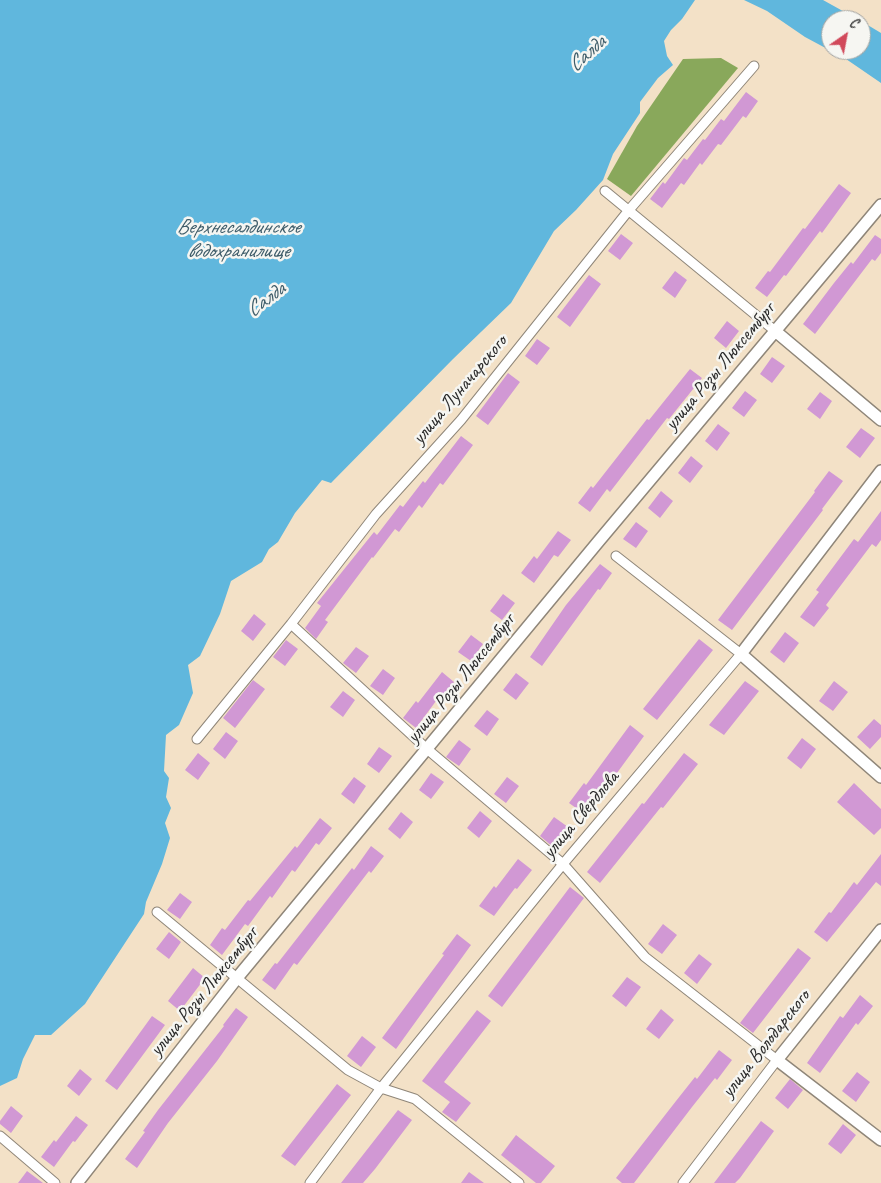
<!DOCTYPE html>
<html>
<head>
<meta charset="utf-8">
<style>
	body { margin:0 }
	#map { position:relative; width:881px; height:1183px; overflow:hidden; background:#f3e1c7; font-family:Caveat,sans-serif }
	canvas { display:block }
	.north { position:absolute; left:821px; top:10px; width:50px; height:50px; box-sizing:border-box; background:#f6f6f2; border:1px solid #a5a5a2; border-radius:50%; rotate:33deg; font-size:14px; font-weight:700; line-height:20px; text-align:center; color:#2b2b2b }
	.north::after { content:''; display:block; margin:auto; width:18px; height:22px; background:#d1495b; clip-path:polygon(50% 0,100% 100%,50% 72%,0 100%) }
</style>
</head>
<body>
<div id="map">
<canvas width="881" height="1183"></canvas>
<div class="north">С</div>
</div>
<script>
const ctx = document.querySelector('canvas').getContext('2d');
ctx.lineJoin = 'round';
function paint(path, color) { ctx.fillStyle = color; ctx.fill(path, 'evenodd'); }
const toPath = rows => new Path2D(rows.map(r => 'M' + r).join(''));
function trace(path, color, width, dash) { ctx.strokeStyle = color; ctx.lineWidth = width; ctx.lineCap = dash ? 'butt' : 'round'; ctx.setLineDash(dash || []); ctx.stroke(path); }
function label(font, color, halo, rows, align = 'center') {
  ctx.font = font + ' Caveat,sans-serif'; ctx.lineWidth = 5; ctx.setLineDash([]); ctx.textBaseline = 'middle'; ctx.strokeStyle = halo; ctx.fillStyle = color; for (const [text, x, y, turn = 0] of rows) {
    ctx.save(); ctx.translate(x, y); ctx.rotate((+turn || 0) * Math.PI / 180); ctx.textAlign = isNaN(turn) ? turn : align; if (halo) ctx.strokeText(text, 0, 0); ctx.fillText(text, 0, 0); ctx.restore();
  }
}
paint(toPath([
	[721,58,738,68,631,196,607,179,637,126,683,59]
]), '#89a85b');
paint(toPath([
	[0,0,695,0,682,19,671,30,664,41,667,56,673,65,658,78,640,102,640,113,613,154,603,180,576,210,554,231,511,303,453,359,331,483,322,480,295,513,278,542,269,549,262,562,231,581,220,614,200,656,188,665,193,693,179,725,166,735,164,771,169,778,166,797,171,808,165,823,170,838,162,864,146,902,144,914,85,1004,51,1035,35,1035,23,1059,17,1078,0,1086],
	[744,0,823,0,859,20,831,20,831,50,861,50,861,21,881,33,881,83,846,59,805,37,767,11]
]), '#60b7dd');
paint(toPath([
	[746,92,758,101,746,118,743,116,721,145,718,144,702,165,700,163,684,185,681,183,662,208,650,199,663,182,665,184,684,158,687,160,703,139,705,140,721,119,724,121],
	[839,184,851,193,822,233,820,231,786,276,784,275,767,297,755,288,768,271,770,272,803,228,805,229],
	[621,234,633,243,620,260,608,251],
	[875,235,881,239,881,253,875,261,872,259,815,334,803,324,834,283,851,262,853,264],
	[675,271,687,280,675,298,662,288],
	[589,275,601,284,570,327,557,317],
	[727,321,739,331,726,348,714,338],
	[537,339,550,348,537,365,525,356],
	[772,357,785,366,772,383,760,374],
	[690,369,702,378,669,419,667,418,610,492,607,489,590,512,578,503,591,486,593,488,647,419,649,420],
	[508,373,520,382,488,425,476,416],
	[745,391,757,400,744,417,732,408],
	[820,392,832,401,820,419,807,409],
	[718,424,730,433,717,451,705,441],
	[861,428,875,438,860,458,846,447],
	[461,436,473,445,443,485,440,483,422,508,419,505,399,532,395,529,373,558,372,557,325,620,328,622,316,639,305,628,321,606,317,603,374,532,377,535,400,505,403,507,423,481,425,483],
	[691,456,703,466,690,483,678,473],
	[829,471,843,481,822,509,823,510,732,630,718,620,815,492,814,491],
	[661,491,673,501,660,518,648,508],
	[881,511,881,540,876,547,872,544,826,605,829,608,814,627,800,617,819,592,816,590,854,539,858,542],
	[636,522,648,531,636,548,623,539],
	[558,531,571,540,558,557,554,555,534,583,521,573,534,556,537,559],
	[600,564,612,573,600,590,598,589,542,666,530,657,566,605],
	[503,594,515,603,502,620,490,611],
	[254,614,266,624,253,641,241,631],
	[785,632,799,643,784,663,770,652],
	[471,635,483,644,471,661,458,652],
	[699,639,713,650,657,720,643,709],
	[286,640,298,649,285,666,273,657],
	[356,647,369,656,356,673,343,663],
	[383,669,395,678,383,695,370,686],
	[442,672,454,682,441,699,439,697,416,728,403,718,416,701,418,703],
	[516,673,529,683,516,700,503,690],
	[253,680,265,689,235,728,223,718],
	[745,681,759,691,724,735,709,725],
	[834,681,848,692,833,711,819,701],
	[343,691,355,700,343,717,330,707],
	[487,710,499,719,487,736,474,726],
	[874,719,881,725,881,737,870,749,857,737],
	[630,725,644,736,606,788,603,787,583,813,569,803,584,783,586,785],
	[226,732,238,741,225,759,213,749],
	[802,738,816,749,801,769,787,758],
	[459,740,471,749,459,766,446,757],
	[379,747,392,756,379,773,367,764],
	[198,753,210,763,198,780,185,770],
	[684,753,698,764,663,808,661,807,600,883,587,872,642,803,644,804],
	[431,773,444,782,431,799,419,790],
	[354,777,366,786,354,804,341,794],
	[507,777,519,786,506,803,494,794],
	[854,783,881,809,881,828,874,835,837,802],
	[480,811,492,821,479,838,467,828],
	[401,812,413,822,400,839,388,829],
	[554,817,568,827,553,847,540,836],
	[320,818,332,828,319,845,316,843,295,872,292,870,272,898,270,896,248,926,245,924,222,955,210,945,222,928,225,930,248,900,250,901,295,846,297,848],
	[371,846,384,856,371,873,369,871,297,965,294,963,275,990,262,980,275,963,277,964,352,868,354,870],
	[881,854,881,886,876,882,827,942,814,932,829,912,831,913,854,882,857,885],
	[518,859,532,870,517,889,515,888,494,916,479,906,494,886,496,888],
	[570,887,584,898,502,1007,488,996],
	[180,893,192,902,180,919,167,910],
	[663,924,677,935,662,954,648,944],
	[169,932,181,942,169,959,156,949],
	[457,934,471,945,396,1049,382,1038,444,955,442,954],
	[798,948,811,958,753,1033,740,1023],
	[699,954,712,964,697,984,684,973],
	[193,968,205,978,180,1011,168,1001],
	[627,977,641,987,626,1007,612,996],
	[860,995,873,1006,858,1025,856,1023,820,1073,807,1063,840,1016,843,1018],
	[236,1008,248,1017,217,1061,168,1123,137,1168,125,1159,145,1132,143,1131,158,1110,224,1026,223,1025],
	[661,1009,674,1020,659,1039,646,1029],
	[477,1010,491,1021,444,1082,471,1103,456,1122,442,1112,450,1102,422,1081],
	[152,1016,165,1025,117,1090,105,1081],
	[362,1036,376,1047,361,1067,347,1056],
	[719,1050,732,1060,717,1080,715,1078,692,1107,634,1183,622,1183,616,1178,676,1101,695,1077,697,1079],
	[80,1069,92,1079,79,1096,67,1086],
	[857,1072,870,1082,856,1102,842,1091],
	[790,1079,803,1090,788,1109,775,1098],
	[337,1084,351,1095,295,1166,281,1156],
	[11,1106,23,1116,11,1133,0,1124,0,1121],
	[398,1110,412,1120,375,1169,363,1183,341,1183],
	[76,1116,88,1125,75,1142,73,1141,54,1167,41,1157,54,1140,56,1142],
	[761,1121,774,1131,740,1178,735,1183,714,1183],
	[843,1124,856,1135,841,1154,828,1144],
	[516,1135,555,1166,541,1183,536,1183,501,1155],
	[27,1171,43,1183,18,1183],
	[469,1172,484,1183,461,1183]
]), '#d198d4');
const minor = toPath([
	[605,191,774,330],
	[291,624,427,749,563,864,645,957,777,1060,683,1183],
	[197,739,291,624,376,514,461,420,629,210,754,66],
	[157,912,348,1070,381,1088,415,1099,519,1183],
	[0,1136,55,1183],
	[310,1183,381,1088,563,864,741,654,616,556]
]);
const tertiary = toPath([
	[774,330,881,420],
	[881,471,741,654,881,777],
	[881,930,777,1060,881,1140],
	[77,1183,237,978,598,542,881,205]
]);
trace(minor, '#8f8679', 11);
trace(tertiary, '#8f8679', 14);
trace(minor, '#fff', 9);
trace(tertiary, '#fff', 11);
label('20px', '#2b2b2b', '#f6f6f2', [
	["улица Розы Люксембург",720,367,-50],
	["улица Луначарского",460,390,-50],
	["улица Розы Люксембург",461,679,-51],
	["улица Свердлова",581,815,-50],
	["улица Розы Люксембург",204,992,-51],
	["улица Володарского",766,1044,-52]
]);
label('italic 21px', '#3e5c69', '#f6f6f2', [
	["Салда",587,54,-42],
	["Верхнесалдинское",238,227],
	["водохранилище",238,251],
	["Салда",266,300,-37]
]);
</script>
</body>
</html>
